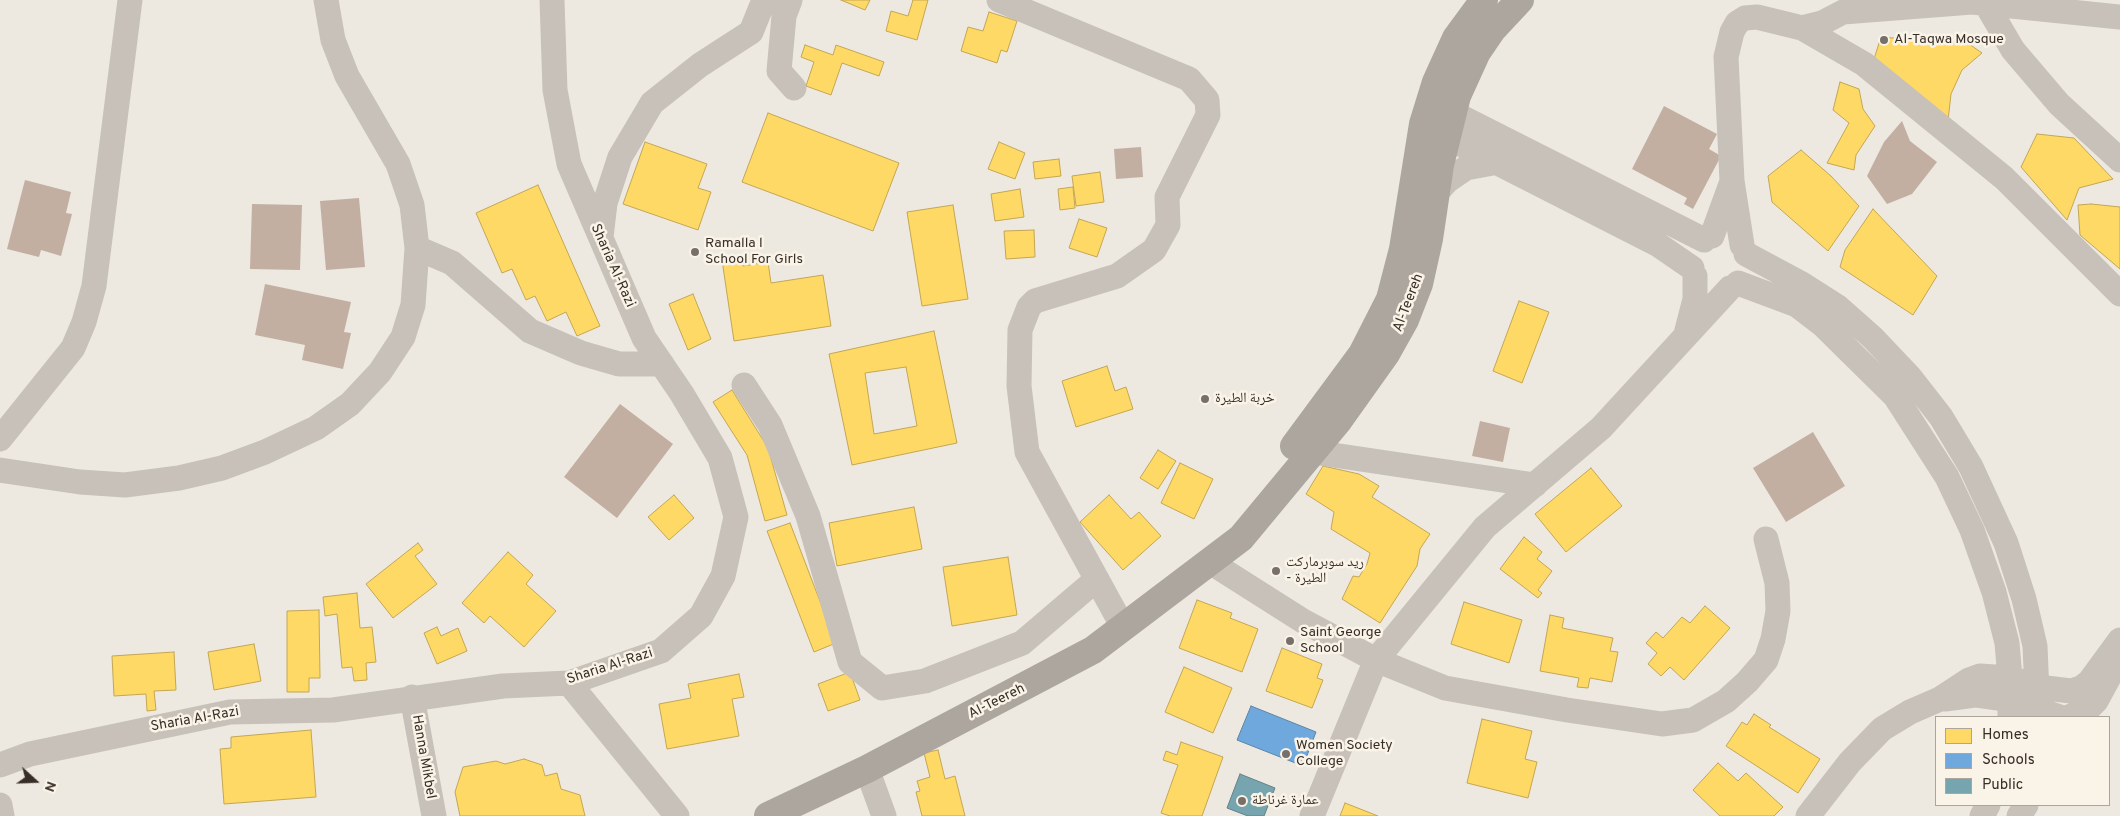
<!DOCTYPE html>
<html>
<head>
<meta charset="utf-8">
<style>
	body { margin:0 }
	#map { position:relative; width:2120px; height:816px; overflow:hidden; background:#ede9e1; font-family:Overpass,sans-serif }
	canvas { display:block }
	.legend { position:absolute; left:1935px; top:716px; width:175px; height:90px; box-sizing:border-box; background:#faf4e8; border:1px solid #aca59b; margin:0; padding:6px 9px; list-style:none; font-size:15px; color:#382e28 }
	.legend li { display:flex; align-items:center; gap:10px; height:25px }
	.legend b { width:25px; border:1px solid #aca59b }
	.north { position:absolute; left:10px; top:756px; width:50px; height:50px; -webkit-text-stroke:4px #faf4e8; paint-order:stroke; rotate:110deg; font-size:14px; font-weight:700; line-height:20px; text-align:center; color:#382e28 }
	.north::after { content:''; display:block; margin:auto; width:18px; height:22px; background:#382e28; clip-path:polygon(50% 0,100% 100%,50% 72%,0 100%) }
</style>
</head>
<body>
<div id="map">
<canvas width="2120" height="816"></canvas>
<ul class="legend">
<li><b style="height:14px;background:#ffd966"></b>Homes</li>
<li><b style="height:14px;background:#6fa8dc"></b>Schools</li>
<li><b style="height:14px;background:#76a5af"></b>Public</li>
</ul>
<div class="north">N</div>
</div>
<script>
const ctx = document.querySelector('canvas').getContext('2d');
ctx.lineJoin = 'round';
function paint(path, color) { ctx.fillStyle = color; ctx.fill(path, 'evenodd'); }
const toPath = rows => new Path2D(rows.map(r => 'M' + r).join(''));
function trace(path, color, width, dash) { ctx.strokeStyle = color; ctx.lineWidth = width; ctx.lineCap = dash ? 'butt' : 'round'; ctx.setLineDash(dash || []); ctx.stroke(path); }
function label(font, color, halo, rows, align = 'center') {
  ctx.font = font + ' Overpass,"Noto Naskh Arabic",sans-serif'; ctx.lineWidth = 5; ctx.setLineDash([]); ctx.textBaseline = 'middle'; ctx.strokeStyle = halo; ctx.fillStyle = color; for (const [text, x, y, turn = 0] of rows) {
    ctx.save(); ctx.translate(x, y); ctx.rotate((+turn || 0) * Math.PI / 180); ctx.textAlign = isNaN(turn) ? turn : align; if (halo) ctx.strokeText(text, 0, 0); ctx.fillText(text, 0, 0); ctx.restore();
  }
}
const homes = toPath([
	[841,0,870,0,865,10,841,0],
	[913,0,928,0,917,40,886,31,891,11,908,16,913,0],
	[989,12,1017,21,1007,52,1001,50,997,63,961,51,968,27,983,31,989,12],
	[1881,37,1969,44,1982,53,1962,70,1951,94,1948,121,1874,59,1881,37],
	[805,45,833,55,836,45,884,62,879,76,842,63,831,95,806,86,814,62,801,57,805,45],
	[1840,82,1859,89,1863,109,1875,126,1856,155,1854,170,1827,163,1849,123,1833,110,1840,82],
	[768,113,899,163,873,231,742,182,768,113],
	[2037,134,2074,138,2113,179,2079,188,2067,220,2021,167,2037,134],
	[645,142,707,164,698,188,711,192,698,230,623,204,645,142],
	[999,142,1025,153,1015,179,988,169,999,142],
	[1801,150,1831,176,1859,206,1828,251,1772,202,1768,176,1801,150],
	[1059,159,1061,176,1035,179,1033,162,1059,159],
	[1100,172,1104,202,1076,206,1072,176,1100,172],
	[538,185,600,326,577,336,566,312,547,321,535,296,526,300,512,269,502,273,476,213,538,185],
	[1073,187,1075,208,1060,210,1058,189,1073,187],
	[1020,189,1024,217,995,221,991,194,1020,189],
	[2091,204,2120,207,2120,269,2080,235,2078,205,2091,204],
	[953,205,968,299,922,306,907,212,953,205],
	[1873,209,1937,276,1913,315,1840,267,1845,250,1873,209],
	[1079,219,1107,228,1097,257,1069,248,1079,219],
	[1034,230,1035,257,1006,259,1004,231,1034,230],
	[742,257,743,266,768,262,771,283,823,275,831,326,734,341,722,260,742,257],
	[693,294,711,339,688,350,669,304,693,294],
	[1519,301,1549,312,1522,383,1493,371,1519,301],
	[934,331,957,443,852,465,829,354,934,331],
	[906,367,917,426,874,434,865,373,906,367],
	[1107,366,1115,391,1126,387,1133,409,1076,427,1062,381,1107,366],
	[732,390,768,448,787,515,765,521,747,455,713,402,732,390],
	[1158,450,1176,461,1158,489,1140,478,1158,450],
	[1180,463,1213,479,1194,519,1161,503,1180,463],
	[1323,466,1359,474,1379,486,1372,497,1430,534,1420,549,1417,566,1380,623,1342,599,1353,576,1359,577,1367,564,1370,553,1331,529,1334,512,1306,494,1323,466],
	[1591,468,1622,506,1566,552,1535,514,1591,468],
	[674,495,694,518,669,540,648,517,674,495],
	[1109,495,1131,519,1139,512,1161,536,1123,570,1080,522,1109,495],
	[914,507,922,549,837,566,829,523,914,507],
	[790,523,836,643,814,652,767,531,790,523],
	[1524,537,1542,552,1537,559,1552,571,1538,590,1542,593,1538,598,1500,569,1524,537],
	[418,543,423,550,415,556,437,584,393,618,366,584,418,543],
	[508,552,533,575,526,584,556,611,524,647,490,616,484,623,462,603,508,552],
	[1008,557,1017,615,952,626,943,567,1008,557],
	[357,593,360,628,372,627,376,662,366,663,367,680,354,681,352,667,342,668,337,614,325,616,323,597,357,593],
	[1197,600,1232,613,1230,618,1258,629,1242,672,1179,648,1197,600],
	[1464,602,1522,620,1509,663,1451,644,1464,602],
	[1705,606,1730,628,1684,680,1670,667,1661,676,1648,664,1657,653,1646,643,1656,632,1663,638,1682,617,1690,623,1705,606],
	[319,610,320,678,309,678,309,692,287,692,287,611,319,610],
	[1550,615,1564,618,1562,628,1613,638,1610,651,1618,652,1612,682,1590,678,1588,688,1577,687,1579,678,1540,671,1550,615],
	[437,627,441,636,458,628,467,651,437,664,424,633,437,627],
	[254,644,261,681,214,690,208,652,254,644],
	[1282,648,1322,664,1317,678,1323,680,1312,708,1266,691,1282,648],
	[174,652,176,690,154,691,156,710,147,711,146,694,114,696,112,656,174,652],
	[1184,667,1232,688,1213,733,1165,712,1184,667],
	[850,672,860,700,828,711,818,684,850,672],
	[739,674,744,697,732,699,739,736,667,749,659,704,691,698,688,684,739,674],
	[1754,714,1771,725,1769,727,1820,759,1798,793,1726,746,1742,722,1747,725,1754,714],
	[1482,719,1532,731,1525,759,1537,762,1528,798,1467,783,1482,719],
	[311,730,316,797,224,804,220,749,231,748,231,737,311,730],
	[1181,742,1223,757,1202,816,1170,816,1161,813,1178,765,1163,760,1166,751,1177,755,1181,742],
	[938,750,945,779,955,776,965,816,922,816,916,792,920,791,917,781,930,777,924,753,938,750],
	[524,759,542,765,545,776,557,773,561,789,580,795,585,816,460,816,455,792,463,767,496,761,505,764,524,759],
	[1718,763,1738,781,1746,773,1783,807,1774,816,1720,816,1693,790,1718,763],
	[1345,803,1378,816,1340,816,1345,803]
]);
paint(homes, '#ffd966');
trace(homes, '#c3a653', 1);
const schools = toPath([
	[1251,706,1316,732,1303,766,1237,740,1251,706]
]);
paint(schools, '#6fa8dc');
trace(schools, '#5e83a6', 1);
const public = toPath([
	[1240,774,1275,788,1264,816,1248,816,1227,808,1240,774]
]);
paint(public, '#76a5af');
trace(public, '#638186', 1);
paint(toPath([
	[1664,106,1717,134,1709,149,1721,156,1693,209,1684,204,1687,198,1632,169],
	[1902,121,1910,141,1937,162,1912,194,1887,204,1867,176,1884,142],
	[1141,147,1143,177,1116,179,1114,149],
	[25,180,71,192,66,213,72,214,61,256,41,250,39,257,7,249],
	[359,198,365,267,326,270,320,201],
	[252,204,302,205,300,270,250,269],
	[265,284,351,302,344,332,351,333,343,369,302,360,305,345,255,335],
	[620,404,673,444,617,518,564,477],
	[1480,421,1510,428,1503,462,1472,456],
	[1813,432,1845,486,1786,522,1753,468]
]), '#c2afa2');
trace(toPath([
	[790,0,784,16,779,71,794,88],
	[999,0,1189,79,1207,100,1208,115,1167,197,1168,225,1154,250,1117,276,1035,301,1029,307,1020,330,1019,386,1027,452,1123,627],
	[1986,4,2013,50,2059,104,2120,160],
	[1802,28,1864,64,2004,178,2120,294],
	[1434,117,1453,113,1704,240],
	[1432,125,1447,137,1657,244,1692,268],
	[1436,193,1447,181,1466,168,1498,162],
	[1712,236,1731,184],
	[601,237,605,203,620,157,652,103,700,65,751,32,764,0],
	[1742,245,1732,181,1726,57,1732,32,1737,23,1745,18,1757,17,1802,28,1822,23,1843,12,1972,2,2120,17],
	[417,248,452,263,530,331,581,353,619,364,662,364],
	[1746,254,1802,284,1838,307,1873,338,1909,376,1941,417,1971,467,2006,543,2024,599,2035,646,2038,717],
	[1738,283,1797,305,1823,325,1895,396,1947,477,1972,530,1994,592,2007,643,2010,678,2010,717],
	[1686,334,1695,299,1695,276],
	[744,385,770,425,808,516,850,662,882,688,925,681,1022,643,1097,579],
	[0,439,73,348,84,322,94,286,130,0],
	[1313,452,1535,485],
	[0,470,80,482,125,485,179,478,222,468,265,452,316,428,350,404,380,372,403,337,413,305,417,248,412,205,398,164,347,76,333,40,326,0],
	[1210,562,1303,621,1376,660,1445,688,1567,710,1662,724,1693,720,1726,701,1747,682,1766,660,1773,639,1778,611,1777,583,1766,539],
	[569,683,677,816],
	[412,697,434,816],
	[1945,699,1975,695,2010,700,2060,717],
	[2069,717,2087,710,2096,701,2114,668],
	[0,765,30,754,230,712,333,710,503,686,569,683,661,651,701,616,723,576,736,517,720,458,682,394,644,338,569,164,555,90,552,0],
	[867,769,884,816],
	[0,805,2,816],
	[1312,816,1376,660,1485,527,1601,428,1730,288],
	[1808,816,1850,762,1882,729,1910,712,1940,699,1969,680,1980,676,2010,678,2038,687,2071,691,2081,688,2090,681,2120,640],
	[1982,816,1988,805],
	[2019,816,2026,805]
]), '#c7c1b9', 25);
trace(toPath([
	[1294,446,1362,354,1390,299,1403,249,1423,124,1436,82,1456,38,1484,0],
	[768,816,867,769,1093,650,1241,538,1339,420,1386,354,1405,320,1419,284,1429,239,1440,165,1457,96,1477,52,1492,30,1520,0]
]), '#aca69f', 28);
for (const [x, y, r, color] of [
	[1884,40,5,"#776f69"],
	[695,252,5,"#776f69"],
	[1205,399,5,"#776f69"],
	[1276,571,5,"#776f69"],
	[1290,641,5,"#776f69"],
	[1286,754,5,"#776f69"],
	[1242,801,5,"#776f69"]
]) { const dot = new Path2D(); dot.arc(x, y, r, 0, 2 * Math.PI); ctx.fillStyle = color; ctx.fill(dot); trace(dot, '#faf4e8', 2); }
label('14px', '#382e28', '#faf4e8', [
	["Al-Taqwa Mosque",1894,40],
	["Ramalla l",705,244],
	["School For Girls",705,260],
	["خربة الطيرة",1215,399],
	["ريد سوبرماركت",1286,563],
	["- الطيرة",1286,579],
	["Saint George",1300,633],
	["School",1300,649],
	["Women Society",1296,746],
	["College",1296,762],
	["عمارة غرناطة",1252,801]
], 'left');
label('14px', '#382e28', '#faf4e8', [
	["Sharia Al-Razi",612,266,66],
	["Al-Teereh",1409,303,-69],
	["Sharia Al-Razi",610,667,-18],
	["Al-Teereh",997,702,-27],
	["Sharia Al-Razi",195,720,-10],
	["Hanna Mikbel",423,757,80]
]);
</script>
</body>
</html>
